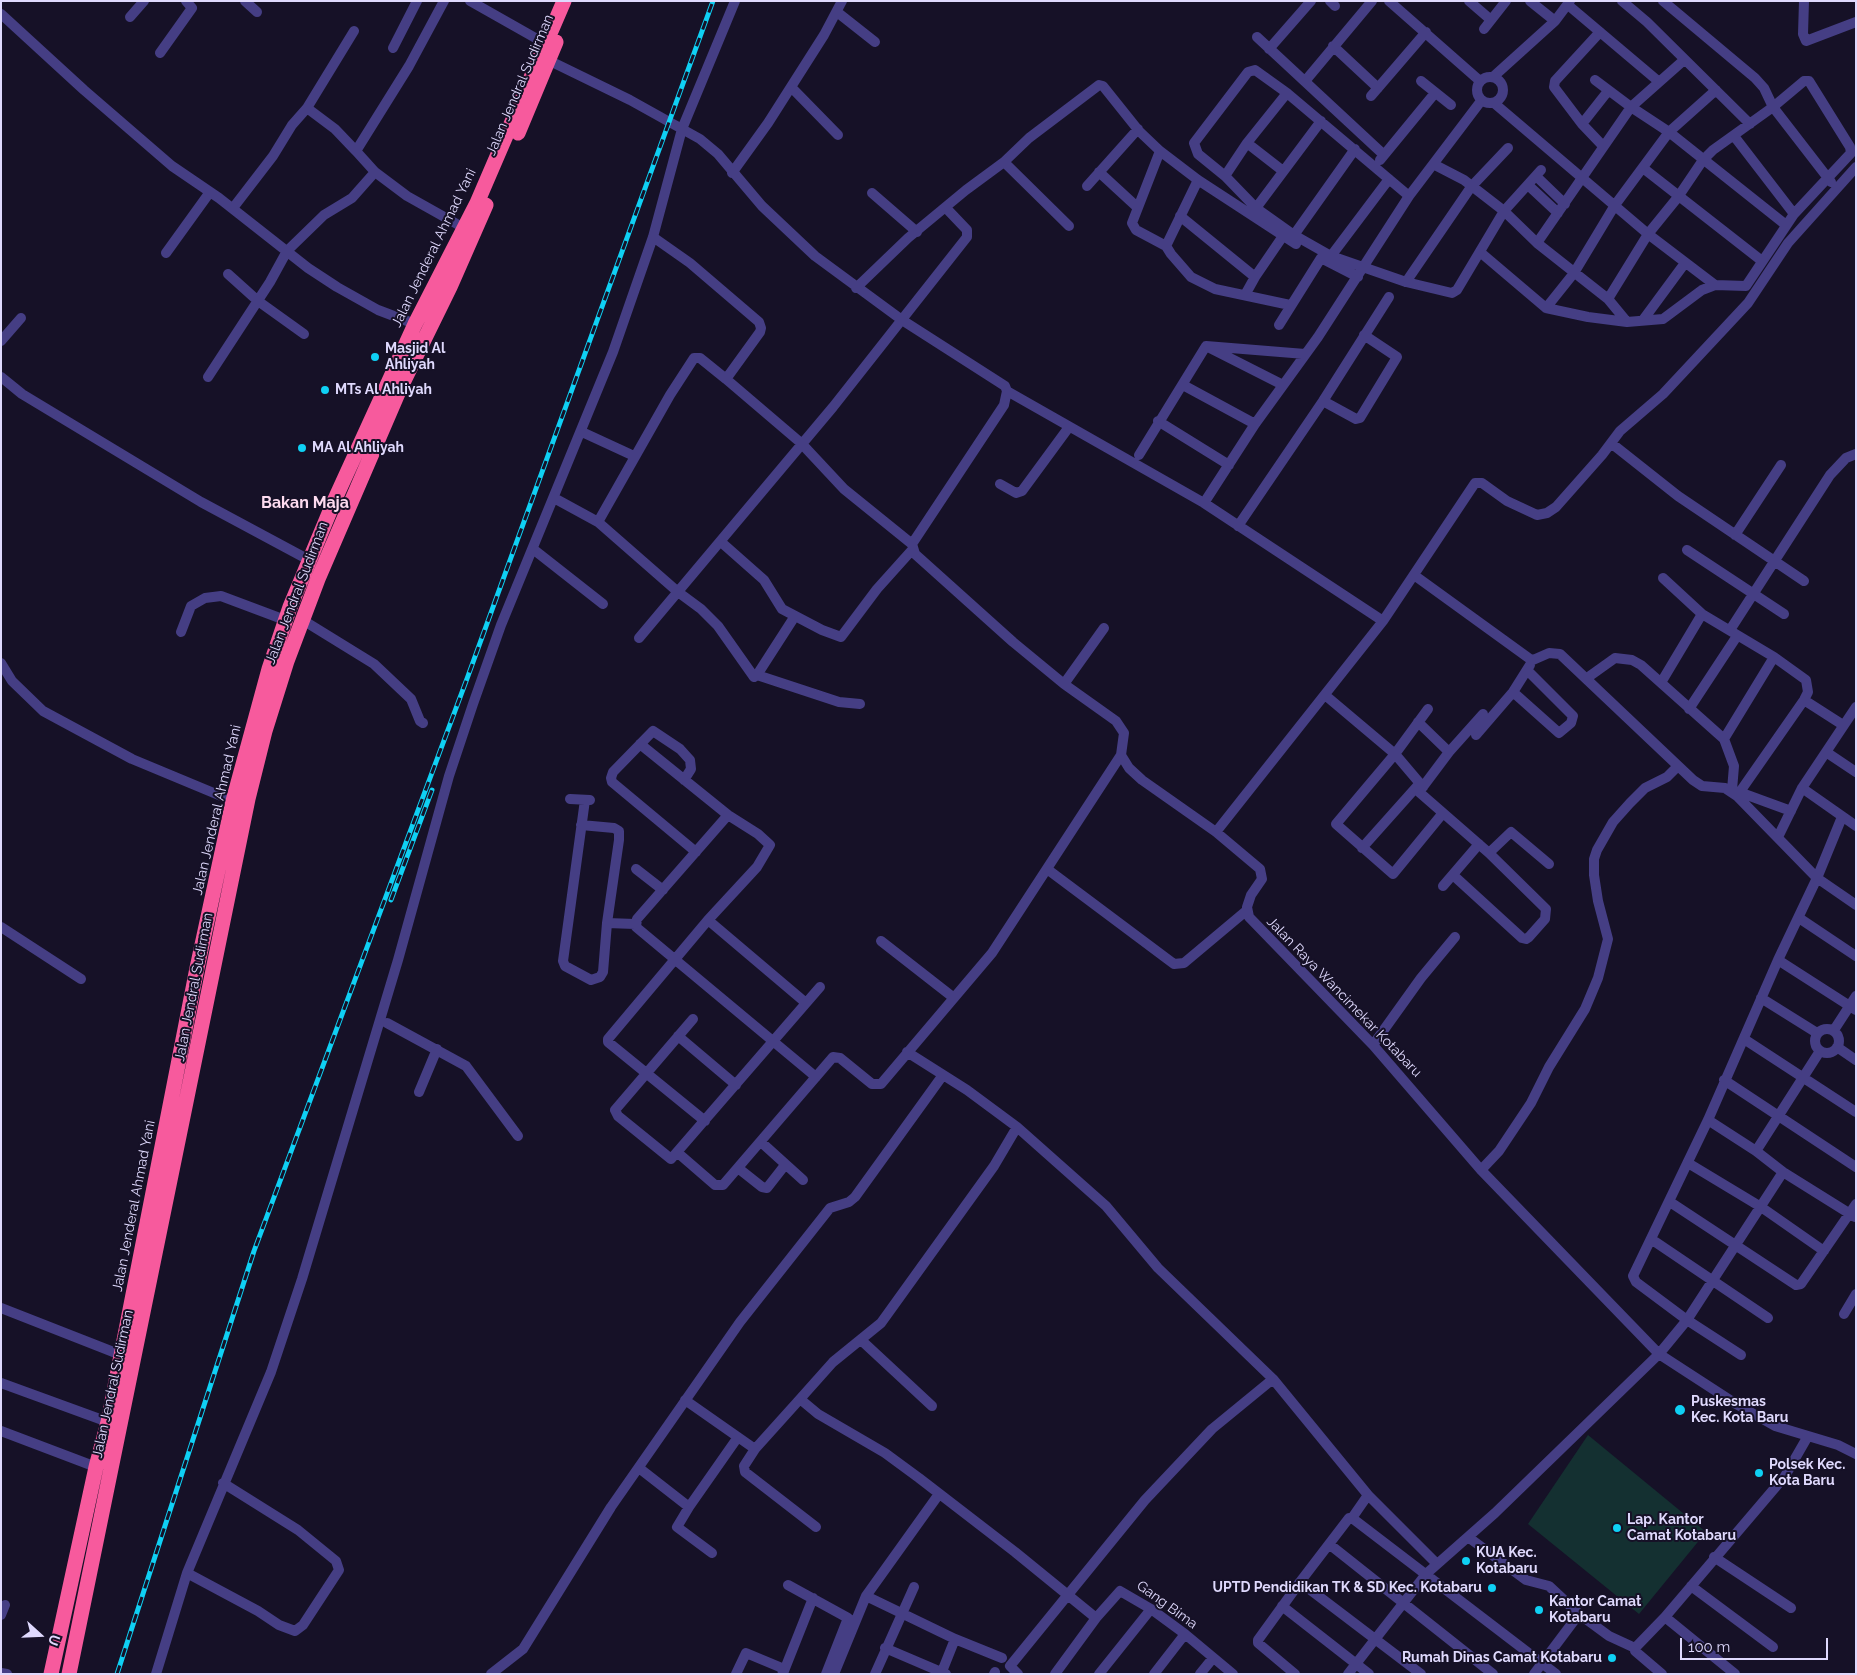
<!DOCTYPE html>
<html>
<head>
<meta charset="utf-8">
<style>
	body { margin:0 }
	#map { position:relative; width:1857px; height:1675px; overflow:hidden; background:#161127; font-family:Raleway,sans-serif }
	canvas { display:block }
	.frame { position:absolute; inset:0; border:2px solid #dfd9fd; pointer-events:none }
	.north { position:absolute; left:15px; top:1610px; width:50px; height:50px; -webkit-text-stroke:4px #161127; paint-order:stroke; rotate:110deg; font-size:14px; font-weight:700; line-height:20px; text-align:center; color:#dfd9fd }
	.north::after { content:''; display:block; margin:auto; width:18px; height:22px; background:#dfd9fd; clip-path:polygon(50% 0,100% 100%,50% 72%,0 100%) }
	.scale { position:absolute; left:1680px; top:1638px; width:148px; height:22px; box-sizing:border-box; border:2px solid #dfd9fd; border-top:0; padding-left:6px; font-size:15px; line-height:18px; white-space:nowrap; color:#dfd9fd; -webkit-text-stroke:4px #161127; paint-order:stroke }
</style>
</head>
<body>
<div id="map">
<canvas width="1857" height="1675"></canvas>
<div class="frame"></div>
<div class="north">U</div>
<div class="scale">100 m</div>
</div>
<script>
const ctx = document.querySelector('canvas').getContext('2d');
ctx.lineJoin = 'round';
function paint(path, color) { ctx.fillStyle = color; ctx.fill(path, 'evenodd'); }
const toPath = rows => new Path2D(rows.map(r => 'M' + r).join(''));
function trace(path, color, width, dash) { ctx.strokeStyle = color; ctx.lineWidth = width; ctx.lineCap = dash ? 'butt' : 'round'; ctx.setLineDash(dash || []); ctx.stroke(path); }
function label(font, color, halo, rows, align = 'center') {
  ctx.font = font + ' Raleway,sans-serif'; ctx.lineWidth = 4; ctx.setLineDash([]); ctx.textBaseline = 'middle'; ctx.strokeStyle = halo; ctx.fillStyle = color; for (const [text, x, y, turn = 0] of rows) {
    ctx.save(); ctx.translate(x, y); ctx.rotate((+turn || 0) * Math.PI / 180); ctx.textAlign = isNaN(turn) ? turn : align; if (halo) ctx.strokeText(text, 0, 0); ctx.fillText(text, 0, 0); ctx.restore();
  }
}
paint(toPath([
	[1588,1435,1706,1532,1639,1614,1528,1524]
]), '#143031');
trace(toPath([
	[245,1,257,12],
	[470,1,546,44],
	[1330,1,1335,6],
	[1389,1,1480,81],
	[1469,1,1491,20],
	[1530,1,1555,21],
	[1622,1,1647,22,1750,124],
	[1663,1,1755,78,1764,88,1773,107,1831,182],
	[1804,1,1803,34,1806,41,1856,22],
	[1568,5,1658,81],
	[837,12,875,42],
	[1,14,84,90,172,166,219,198,308,268,337,287,378,310,415,324],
	[130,17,144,1],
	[1484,29,1506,1],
	[1600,32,1555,81,1554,87,1582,124,1603,146],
	[1257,37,1384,155],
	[1333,46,1378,88],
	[393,48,417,1],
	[1269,49,1311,1],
	[160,53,192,8,186,1],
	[550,61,630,100,700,139,718,154,762,206,815,256,902,320,1005,386,1007,391,1004,405,912,544,915,554,1013,642,1064,684,1116,721,1124,733,1121,755,1129,768,1142,780,1216,832,1260,869,1262,879,1251,895,1247,907,1249,917,1373,1045,1481,1170,1659,1354,1736,1404,1775,1426,1838,1445,1856,1454],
	'1477 90a13 13 0 1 1 26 0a13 13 0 1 1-26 0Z',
	[1493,77,1555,21,1570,1],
	[1306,80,1372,1],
	[1595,80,1631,107,1669,132,1786,225],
	[1421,81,1451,105],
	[791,87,838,135],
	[1371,96,1426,32],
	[1494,103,1648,234,1715,285],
	[307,108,335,129,356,151],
	[1582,124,1608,91],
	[1734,136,1794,214],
	[1247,143,1283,171],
	[1380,160,1435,93],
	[1004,162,1069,226],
	[1435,165,1464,180,1504,211,1537,243,1608,299,1627,322],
	[1643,168,1762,261],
	[375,172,407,196,464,228],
	[1099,172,1137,207],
	[732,173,768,123,824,35,842,1],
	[1225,176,1247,143,1287,93],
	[1536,176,1565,204],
	[1198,180,1166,246,1171,254,1191,277,1215,289,1290,305],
	[1528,185,1558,213],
	[1087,186,1138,129],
	[872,193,917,232],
	[1409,196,1287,93,1255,70,1248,72,1194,143,1198,154,1225,176,1256,208,1294,235,1331,256,1406,282,1452,293,1457,290,1504,211,1541,170],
	[233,208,273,156,292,125,307,108,354,31],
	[1256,208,1321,121],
	[1180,216,1255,277],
	[1294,235,1355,149],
	[653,237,690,263,759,322,761,328,760,332,726,379,801,443,844,489,912,544],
	[1537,243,1631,107,1684,60],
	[1166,246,1136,230,1132,223,1160,151,1198,180,1296,244],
	[1480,252,1546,308,1588,317,1627,322,1663,319,1702,290,1715,285,1746,286,1794,214,1851,153,1850,147,1809,81,1804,81,1773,107,1713,150,1703,160,1678,197,1648,234,1608,299],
	[166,253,210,192],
	[1331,256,1389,179],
	[1321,258,1358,277],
	[228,274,258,301,304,334],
	[1406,282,1471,187,1508,148],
	[856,288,908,238,966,190,1004,162,1029,138,1099,85,1103,86,1139,131,1160,151],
	[1245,295,1255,277,1283,236],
	[1546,308,1574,273,1615,205,1669,132,1716,90],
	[1643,320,1685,263],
	[1279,325,1321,258],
	[1,341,21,318],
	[1210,348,1283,385],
	[1,377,22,394,201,502,309,560],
	[208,377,270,282,287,251,324,215,352,198,375,172,356,151,409,66,444,1],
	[1183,385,1255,424],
	[1007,391,1204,503,1383,621,1475,483,1482,483,1507,501,1537,515,1547,513,1556,507,1602,455,1620,431,1663,394,1748,303,1788,243,1856,167],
	[1323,401,1356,419,1360,418,1397,357,1364,335],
	[1158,421,1229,465],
	[582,432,634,456],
	[1611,443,1678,496,1804,581],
	[1139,455,1206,346,1305,354],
	[1000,484,1016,493,1022,491,1069,427],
	[554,498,598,522,678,592,701,609,718,626,754,677,757,675,795,616],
	[1204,503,1255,424,1318,337,1409,196,1481,101],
	[598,522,670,395,694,358,700,358,726,379],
	[1238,526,1323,401,1389,297],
	[1735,535,1781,465],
	[721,542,764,580,782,609,822,630,841,637,877,589,912,550],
	[533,549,603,604],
	[1687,550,1784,614],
	[1414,575,1530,659,1533,660,1549,653,1560,654,1693,780,1702,786,1725,788,1737,796],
	[1663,578,1702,614,1774,657,1806,680,1808,692,1804,700,1737,796,1817,878,1856,905],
	[301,619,374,664,411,699,420,721,423,723],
	[1730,630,1830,475,1846,458,1856,454],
	[181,632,191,606,205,598,221,596,285,620],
	[639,638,833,407,967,237,967,230,946,208],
	[1,663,12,681,43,711,132,759,233,801],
	[757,675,839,702,860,704],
	[1587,678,1615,658,1632,660,1641,665,1724,739,1734,766,1732,790],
	[1662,681,1702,614],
	[1064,684,1104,628],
	[1513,692,1559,733,1571,723,1573,716,1527,670],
	[1325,695,1395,754,1423,787],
	[1804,700,1843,725],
	[1428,709,1395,754,1336,824,1393,874,1443,813],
	[1689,709,1737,636],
	[1418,722,1449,752],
	[1476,735,1513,692,1530,665],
	[1724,739,1774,657],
	[640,744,728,815,758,834,770,845,757,867,708,920,608,1039,608,1042,705,1121],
	[1826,752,1856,772],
	[684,780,691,769,690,760,680,749,653,731,613,772,611,778,612,782,696,852],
	[1802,788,1856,826],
	[1739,792,1791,811],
	[570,799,590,800],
	[728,815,637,919,636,927,816,1077],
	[581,825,614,828,619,831,619,840,607,923,603,972,600,977,591,980,565,966,563,961,585,800],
	[1216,832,1383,621],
	[1778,837,1802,788,1856,707],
	[1362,848,1420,783],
	[1489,853,1511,832,1549,864],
	[636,869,663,890],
	[1047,869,1174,964,1184,963,1246,911],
	[1453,875,1522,938,1526,939,1529,937,1545,919,1546,909,1489,853,1419,792,1449,752,1483,714],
	[1443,886,1479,844],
	[1799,918,1856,956],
	[708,920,806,1003],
	[607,923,635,924],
	[1,927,81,979],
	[881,941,954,998],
	[1778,960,1856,1010],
	[1761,998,1817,1033],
	[693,1019,615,1110,618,1116,671,1159,820,987],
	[387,1023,466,1066,518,1136],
	'1815 1041a12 12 0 1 1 24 0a12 12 0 1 1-24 0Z',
	[1834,1030,1856,996],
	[678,1036,736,1085],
	[1744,1039,1856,1112],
	[1373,1045,1421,978,1455,937],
	[1837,1047,1856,1060],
	[907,1052,967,1090,1017,1127,994,1166,881,1323,833,1362,800,1399,818,1414,885,1453,919,1478,1015,1552,1096,1618],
	[1724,1080,1856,1167],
	[419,1092,437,1049],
	[1708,1120,1756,1151,1783,1172,1855,1217],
	[1017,1127,1106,1206,1158,1268,1273,1379,1368,1495,1352,1518],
	[761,1142,803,1180],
	[1756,1151,1820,1051],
	[678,1153,715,1185,723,1185,833,1057,840,1058,872,1084,881,1084,992,953,1121,755],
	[1688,1163,1761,1207,1824,1251],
	[738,1168,762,1187,767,1188,785,1165],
	[1481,1170,1499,1151,1531,1103,1549,1067,1585,1009,1598,978,1608,939,1598,901,1594,875,1594,859,1597,850,1613,822,1630,803,1645,788,1667,777,1678,766],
	[1670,1202,1796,1285,1801,1284,1856,1204],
	[1651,1239,1768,1318],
	[1,1308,121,1355],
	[1844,1314,1856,1294],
	[861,1340,932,1406],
	[1741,1355,1687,1320,1636,1282,1633,1276,1708,1120,1778,960,1817,878,1842,817],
	[1,1383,108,1422],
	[685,1400,755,1449,800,1399],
	[1,1431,96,1467],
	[755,1449,744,1466,745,1472,816,1527],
	[639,1468,689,1507,677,1527,712,1553],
	[1368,1495,1437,1564],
	[689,1507,738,1437],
	[1468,1537,1526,1580,1549,1586,1579,1614,1609,1636,1635,1648],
	[1329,1544,1493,1674],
	[1714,1557,1791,1608],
	[187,1573,258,1611,279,1625,295,1631,303,1625,339,1570,336,1561,298,1530,223,1483],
	[1300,1582,1421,1674],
	[788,1585,848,1618,826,1674],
	[1691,1586,1773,1647],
	[866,1596,955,1639,1002,1658],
	[1282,1606,1369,1674],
	[1,1615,5,1605],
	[1665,1617,1735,1674],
	[885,1648,946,1674],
	[784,1671,813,1598],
	[1,1673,7,1674],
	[156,1674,187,1573,271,1372,302,1279,398,960,449,776,473,704,501,625,613,352,653,237,682,129,735,1],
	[491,1674,523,1649,611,1507,740,1322,830,1208,849,1202,855,1197,943,1075],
	[736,1674,746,1653,782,1668,783,1674],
	[834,1674,866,1596,939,1494],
	[875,1674,914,1587],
	[941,1674,955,1639],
	[994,1674,995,1672],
	[1018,1674,1010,1666,1145,1500,1212,1429,1273,1379],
	[1055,1674,1096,1618,1120,1591,1151,1609,1185,1634,1233,1674],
	[1099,1674,1151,1609],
	[1154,1674,1185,1634],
	[1200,1674,1213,1658],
	[1295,1674,1258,1643,1258,1640,1300,1582,1349,1518,1352,1518,1556,1674],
	[1348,1674,1426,1574,1495,1513,1659,1354,1687,1320,1783,1172],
	[1534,1674,1579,1614],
	[1662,1674,1635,1651,1635,1648,1665,1617,1785,1476,1808,1436]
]), '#453e84', 10);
trace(toPath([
	[518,133,556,42],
	[51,1674,96,1467,108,1422,197,968,233,801,269,669,290,607,335,499,415,324,477,203,564,1],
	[69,1674,248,799,265,731,287,661,318,579,399,391,450,287,486,205]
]), '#f75a9d', 15);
const rail = toPath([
	[391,900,432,790],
	[117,1674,254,1251,468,676,713,1]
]);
trace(rail, '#0fd0f4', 5);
trace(rail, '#161127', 3, [9]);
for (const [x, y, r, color] of [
	[375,357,5,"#0fd0f4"],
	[325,390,5,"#0fd0f4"],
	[302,448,5,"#0fd0f4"],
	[1680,1410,6,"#0fd0f4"],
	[1759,1473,5,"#0fd0f4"],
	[1617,1528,5,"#0fd0f4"],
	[1466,1561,5,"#0fd0f4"],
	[1492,1588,5,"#0fd0f4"],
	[1539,1610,5,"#0fd0f4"],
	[1612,1658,5,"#0fd0f4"]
]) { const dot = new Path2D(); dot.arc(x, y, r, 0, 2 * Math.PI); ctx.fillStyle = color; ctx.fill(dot); trace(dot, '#161127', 2); }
label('14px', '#dfd9fd', '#161127', [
	["Jalan Jendral Sudirman",520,85,-67],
	["Jalan Jenderal Ahmad Yani",434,248,-64],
	["Jalan Jendral Sudirman",297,593,-69],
	["Jalan Jenderal Ahmad Yani",217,810,-77],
	["Jalan Jendral Sudirman",194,987,-79],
	["Jalan Raya Wancimekar Kotabaru",1344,997,46],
	["Jalan Jenderal Ahmad Yani",134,1206,-79],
	["Jalan Jendral Sudirman",113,1384,-78],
	["Gang Bima",1167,1605,36]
]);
label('bold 14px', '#dfd9fd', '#161127', [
	["Masjid Al",385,349],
	["Ahliyah",385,365],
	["MTs Al Ahliyah",335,390],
	["MA Al Ahliyah",312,448],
	["Puskesmas",1691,1402],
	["Kec. Kota Baru",1691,1418],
	["Polsek Kec.",1769,1465],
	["Kota Baru",1769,1481],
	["Lap. Kantor",1627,1520],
	["Camat Kotabaru",1627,1536],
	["KUA Kec.",1476,1553],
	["Kotabaru",1476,1569],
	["UPTD Pendidikan TK & SD Kec. Kotabaru",1482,1588,"right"],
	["Kantor Camat",1549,1602],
	["Kotabaru",1549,1618],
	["Rumah Dinas Camat Kotabaru",1602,1658,"right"]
], 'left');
label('bold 16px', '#fddbef', '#161127', [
	["Bakan Maja",305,503]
]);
</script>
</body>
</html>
